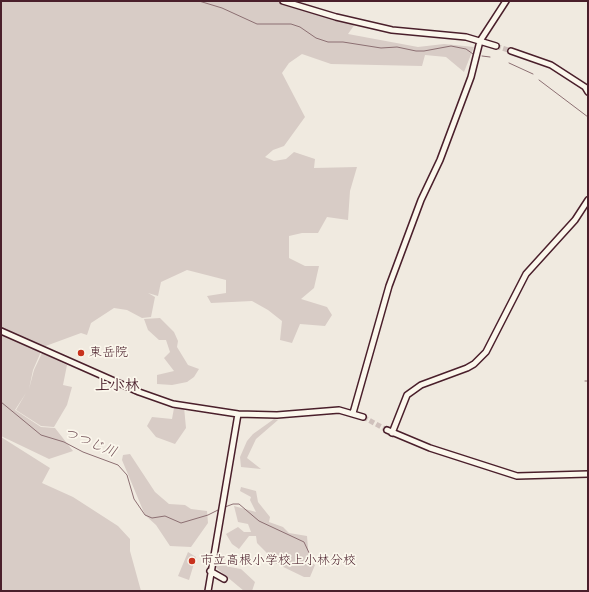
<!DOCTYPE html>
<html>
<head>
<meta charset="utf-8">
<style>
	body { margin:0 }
	#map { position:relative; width:589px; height:592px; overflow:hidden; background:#f0eae0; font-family:Itim,sans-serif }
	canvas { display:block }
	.frame { position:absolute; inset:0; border:2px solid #4a1f2b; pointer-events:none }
</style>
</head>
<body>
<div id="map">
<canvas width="589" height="592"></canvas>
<div class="frame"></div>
</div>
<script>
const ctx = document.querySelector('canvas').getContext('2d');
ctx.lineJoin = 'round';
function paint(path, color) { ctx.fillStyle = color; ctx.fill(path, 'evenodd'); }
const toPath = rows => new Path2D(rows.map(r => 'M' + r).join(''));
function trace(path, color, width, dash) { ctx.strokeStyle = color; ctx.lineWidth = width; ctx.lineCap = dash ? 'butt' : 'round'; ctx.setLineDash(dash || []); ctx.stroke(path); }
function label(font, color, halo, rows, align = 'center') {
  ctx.font = font + ' Itim,"Klee One",sans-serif'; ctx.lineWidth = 3.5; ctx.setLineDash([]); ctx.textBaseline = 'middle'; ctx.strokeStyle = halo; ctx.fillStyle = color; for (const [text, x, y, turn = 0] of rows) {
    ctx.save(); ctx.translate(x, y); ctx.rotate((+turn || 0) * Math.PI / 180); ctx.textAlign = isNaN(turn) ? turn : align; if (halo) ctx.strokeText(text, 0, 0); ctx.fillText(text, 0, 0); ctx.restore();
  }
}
paint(toPath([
	[1,1,289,1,287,6,355,24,348,34,418,47,444,44,474,47,464,72,446,57,425,55,422,66,331,64,302,54,289,63,282,73,305,117,284,146,273,150,265,157,274,161,286,159,294,152,315,159,314,168,357,167,350,191,348,220,327,217,318,233,302,233,289,236,289,258,305,266,319,266,314,288,301,299,327,307,332,315,325,326,300,324,292,343,280,340,282,321,268,310,252,301,211,303,207,296,226,293,226,280,187,270,161,282,158,296,148,293,155,297,151,317,142,318,127,310,114,308,91,323,87,335,81,333,43,347,33,370,29,389,34,370,42,353,67,365,63,385,72,387,67,405,54,427,41,426,16,410,26,393,15,410,41,427,55,428,73,451,49,459,1,436],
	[160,318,174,332,178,341,177,347,188,365,199,369,194,377,187,382,172,385,157,384,157,375,174,371,164,358,170,352,166,340,159,340,148,330,144,319],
	[184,407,186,428,175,444,156,437,147,426,152,417,172,419,174,408],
	[274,419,278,420,256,439,247,458,261,469,241,467,240,457,247,441,253,434],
	[1,437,50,468,42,483,73,497,118,526,130,539,130,551,141,591,1,591],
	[130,454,155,492,169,504,185,505,191,509,207,511,208,523,191,547,170,546,156,525,145,515,122,460,123,455],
	[241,487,256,491,258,502,270,517,269,522,283,527,289,533,307,536,309,561,315,565,310,577,304,577,271,561,267,553,257,543,256,536,249,536,239,549,232,544,226,534,238,527,244,532,251,532,248,524,238,522,234,506,256,512,250,500,251,497,240,491],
	[188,552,196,557,189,580,178,576],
	[218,557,230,567,241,569,255,582,252,591,244,591,214,566]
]), '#d8ccc6');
trace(toPath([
	[199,1,222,8,257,24,291,24,300,27,316,38,328,42,343,42,381,48,397,47,416,51,424,51,451,46,466,49,473,54],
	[482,56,490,57],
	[509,63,533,74],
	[539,80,588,117],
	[585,381,588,381],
	[1,402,41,435,64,442,83,452,118,465,127,475,134,499,145,515,152,518,165,516,181,523,208,515,220,509],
	[225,507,233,504,239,504,259,521,304,542,311,557,318,562]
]), '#8c6f72', 1);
trace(toPath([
	[496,46,511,51],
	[363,417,387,430]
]), '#cfc1bc', 5, [5, 2.5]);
const secondary = toPath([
	[283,1,336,17,392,30,466,37,496,46],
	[511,51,551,65,585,87,588,92],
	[1,331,139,392,173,404,238,414,277,415,339,410,363,417],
	[353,413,389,286,421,200,440,160,471,77,480,41,506,1],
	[387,430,430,448,517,476,588,474],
	[392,433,407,395,421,385,467,368,474,364,486,352,526,274,575,220,588,200],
	[210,571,224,579],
	[208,591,238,414]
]);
trace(secondary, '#4a1f2b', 8);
trace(secondary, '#fbf7ec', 5);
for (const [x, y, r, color] of [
	[81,353,4,"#c8321e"],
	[192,561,4,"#c8321e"]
]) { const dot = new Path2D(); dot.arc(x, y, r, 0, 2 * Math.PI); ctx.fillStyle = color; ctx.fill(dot); trace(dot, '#fbf7ec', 1.5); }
label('13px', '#4a1f2b', '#fbf7ec', [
	["東岳院",89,353],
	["市立高根小学校上小林分校",200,561]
], 'left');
label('italic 14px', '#704e55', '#fbf7ec', [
	["つつじ川",90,443,22]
]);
label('bold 15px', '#4a1f2b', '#fbf7ec', [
	["上小林",117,386]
]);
</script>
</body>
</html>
